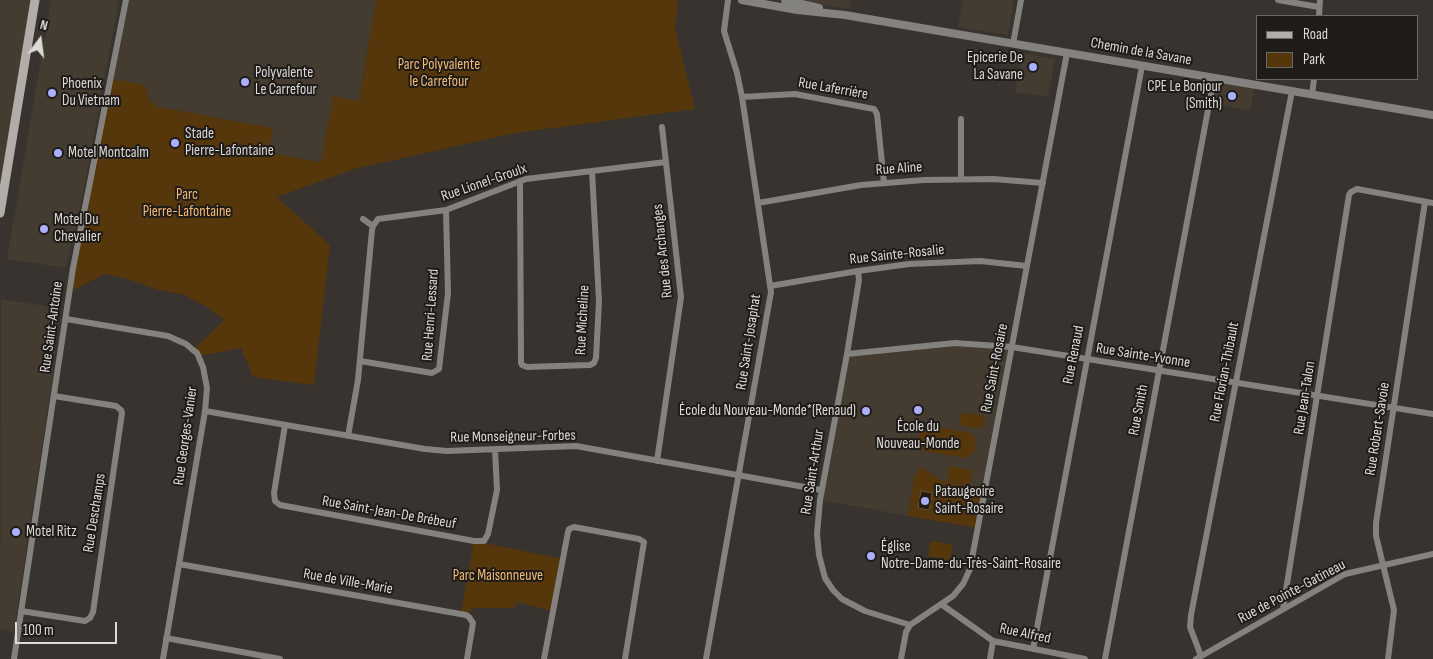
<!DOCTYPE html>
<html>
<head>
<meta charset="utf-8">
<style>
	body { margin:0 }
	#map { position:relative; width:1433px; height:659px; overflow:hidden; background:#38332e; font-family:"Sofia Sans Condensed",sans-serif }
	canvas { display:block }
	.legend { position:absolute; left:1256px; top:15px; width:162px; height:65px; box-sizing:border-box; background:#1e1b19; border:1px solid #6a6765; margin:0; padding:6px 9px; list-style:none; font-size:15px; color:#dcd9d6 }
	.legend li { display:flex; align-items:center; gap:10px; height:25px }
	.legend b { width:25px; border:1px solid #6a6765 }
	.north { position:absolute; left:15px; top:15px; width:50px; height:50px; -webkit-text-stroke:4px #1e1b19; paint-order:stroke; rotate:15deg; font-size:14px; font-weight:700; line-height:20px; text-align:center; color:#dcd9d6 }
	.north::after { content:''; display:block; margin:auto; width:18px; height:22px; background:#dcd9d6; clip-path:polygon(50% 0,100% 100%,50% 72%,0 100%) }
	.scale { position:absolute; left:15px; top:622px; width:102px; height:22px; box-sizing:border-box; border:2px solid #dcd9d6; border-top:0; padding-left:6px; font-size:15px; line-height:18px; white-space:nowrap; color:#dcd9d6; -webkit-text-stroke:4px #1e1b19; paint-order:stroke }
</style>
</head>
<body>
<div id="map">
<canvas width="1433" height="659"></canvas>
<ul class="legend">
<li><b style="height:6px;background:#b2ada9"></b>Road</li>
<li><b style="height:14px;background:#56370c"></b>Park</li>
</ul>
<div class="north">N</div>
<div class="scale">100 m</div>
</div>
<script>
const ctx = document.querySelector('canvas').getContext('2d');
ctx.lineJoin = 'round';
function paint(path, color) { ctx.fillStyle = color; ctx.fill(path, 'evenodd'); }
const toPath = rows => new Path2D(rows.map(r => 'M' + r).join(''));
function trace(path, color, width, dash) { ctx.strokeStyle = color; ctx.lineWidth = width; ctx.lineCap = dash ? 'butt' : 'round'; ctx.setLineDash(dash || []); ctx.stroke(path); }
function label(font, color, halo, rows, align = 'center') {
  ctx.font = font + ' "Sofia Sans Condensed",sans-serif'; ctx.lineWidth = 4; ctx.setLineDash([]); ctx.textBaseline = 'middle'; ctx.strokeStyle = halo; ctx.fillStyle = color; for (const [text, x, y, turn = 0] of rows) {
    ctx.save(); ctx.translate(x, y); ctx.rotate((+turn || 0) * Math.PI / 180); ctx.textAlign = isNaN(turn) ? turn : align; if (halo) ctx.strokeText(text, 0, 0); ctx.fillText(text, 0, 0); ctx.restore();
  }
}
paint(toPath([
	[0,0,35,0,0,213],
	[51,0,119,0,82,199,66,268,7,259],
	[126,0,376,0,359,101,333,97,321,162,269,153,272,128,158,107,153,105,147,95,111,79],
	[795,0,851,0,849,9],
	[963,0,1014,0,1008,35,958,27],
	[1022,53,1055,59,1048,97,1015,92],
	[1214,78,1255,85,1250,111,1210,103],
	[1,299,59,308,52,379,14,632,0,629],
	[955,343,1012,347,985,489,942,481,922,467,914,477,908,516,820,500,847,354]
]), '#443b31');
paint(toPath([
	[376,0,678,0,675,29,695,109,515,133,354,169,277,197,330,245,314,385,253,377,241,348,198,356,193,350,224,320,207,307,182,294,159,290,124,278,104,274,70,292,111,79,145,85,149,100,158,107,273,128,269,153,321,162,333,96,359,101],
	[962,412,985,416,982,429,959,425],
	[928,425,971,433,976,440,975,451,971,455,965,458,924,451,918,444,918,437,920,431],
	[949,466,973,470,970,485,947,481],
	[921,467,942,481,985,489,978,528,908,516,914,477],
	[474,541,563,559,553,611,517,602,514,608,471,608,469,617,461,614],
	[931,541,953,545,950,560,928,556]
]), '#56370c');
const water = toPath([
	[921,491,932,493,929,510,918,508,921,491]
]);
paint(water, '#2c1b06');
trace(water, '#615444', 1);
trace(toPath([
	[1278,0,1319,7],
	[1319,16,1320,0],
	[1013,44,1021,0],
	[1312,95,1314,79],
	[742,97,795,94,874,109,877,114,884,183],
	[961,119,961,179],
	[520,181,521,363,522,365,527,367,590,365,594,363,596,358,599,301,592,171],
	[758,203,861,185,924,180,993,179,1043,183],
	[363,219,373,226],
	[858,271,859,280,847,354,820,500,817,534,819,555,825,578,833,590,842,599,865,611,910,625],
	[770,286,858,271,909,264,980,261,1027,266],
	[66,319,168,336,186,344,193,350,197,353,203,367,207,388,205,411,163,659],
	[847,354,955,343,1012,347,1433,414],
	[360,361,432,373,439,369,448,293,446,210],
	[205,411,425,449,447,451,576,446,821,490],
	[285,425,274,493,275,501,280,505,474,541,484,541,488,534,497,490,495,449],
	[348,436,358,380,372,230,373,226,378,219,446,210,526,179,666,162],
	[657,461,681,297,662,127],
	[179,564,466,615,469,617,473,623,467,659],
	[941,604,993,641,1085,659],
	[1283,609,1349,195,1351,192,1357,189,1433,203],
	[21,611,85,621,90,618,93,612,122,413,121,410,116,406,54,396],
	[166,638,280,659],
	[1033,649,1142,66],
	[1201,656,1190,627,1191,615,1292,91],
	[14,659,73,268,126,0],
	[544,659,568,532,569,529,574,527,639,539,644,542,625,659],
	[706,659,771,292,742,97,737,73,724,31,728,0],
	[901,659,906,632,910,625,953,596,963,584,970,569,1067,53],
	[990,659,993,641],
	[1105,659,1214,78],
	[1196,659,1345,574,1433,554],
	[1388,659,1394,610,1376,536,1376,523,1425,202]
]), '#84827f', 6);
trace(toPath([
	[742,0,797,10,845,15,1433,115],
	[785,0,819,8]
]), '#84827f', 8);
trace(toPath([
	[0,213,35,0]
]), '#b2ada9', 9);
for (const [x, y, r, color] of [
	[1033,67,5,"#aab0fb"],
	[245,82,5,"#aab0fb"],
	[52,93,5,"#aab0fb"],
	[1232,96,5,"#aab0fb"],
	[175,143,5,"#aab0fb"],
	[58,153,5,"#aab0fb"],
	[44,229,5,"#aab0fb"],
	[918,410,5,"#aab0fb"],
	[866,411,5,"#aab0fb"],
	[925,501,5,"#aab0fb"],
	[16,532,5,"#aab0fb"],
	[871,556,5,"#aab0fb"]
]) { const dot = new Path2D(); dot.arc(x, y, r, 0, 2 * Math.PI); ctx.fillStyle = color; ctx.fill(dot); trace(dot, '#1e1b19', 2); }
label('15px', '#dcd9d6', '#1e1b19', [
	["Chemin de la Savane",1141,52,10],
	["Rue Laferrière",833,89,10],
	["Rue Aline",899,169,-4],
	["Rue Lionel-Groulx",484,183,-19],
	["Rue des Archanges",663,251,-96],
	["Rue Sainte-Rosalie",897,255,-6],
	["Rue Henri-Lessard",431,315,-86],
	["Rue Micheline",583,320,-87],
	["Rue Saint-Antoine",52,327,-82],
	["Rue Saint-Josaphat",749,342,-81],
	["Rue Renaud",1074,355,-79],
	["Rue Sainte-Yvonne",1143,356,9],
	["Rue Saint-Rosaire",995,368,-79],
	["Rue Florian-Thibault",1225,372,-79],
	["Rue Jean-Talon",1305,398,-81],
	["Rue Smith",1139,410,-79],
	["Rue Robert-Savoie",1378,429,-81],
	["Rue Georges-Vanier",186,436,-82],
	["Rue Monseigneur-Forbes",513,437,-1],
	["Rue Saint-Arthur",813,472,-81],
	["Rue Deschamps",95,513,-81],
	["Rue Saint-Jean-De Brébeuf",389,513,10],
	["Rue de Ville-Marie",348,582,10],
	["Rue de Pointe-Gatineau",1292,592,-28],
	["Rue Alfred",1025,634,12]
]);
label('15px', '#dcd9d6', '#1e1b19', [
	["Epicerie De",1023,58,"right"],
	["La Savane",1023,75,"right"],
	["Polyvalente",255,73],
	["Le Carrefour",255,90],
	["Phoenix",62,84],
	["Du Vietnam",62,101],
	["CPE Le Bonjour",1222,87,"right"],
	["(Smith)",1222,104,"right"],
	["Stade",185,134],
	["Pierre-Lafontaine",185,151],
	["Motel Montcalm",68,153],
	["Motel Du",54,220],
	["Chevalier",54,237],
	["École du Nouveau-Monde*(Renaud)",856,411,"right"],
	["École du",918,427,"center"],
	["Nouveau-Monde",918,444,"center"],
	["Pataugeoire",935,492],
	["Saint-Rosaire",935,509],
	["Motel Ritz",26,532],
	["Église",881,547],
	["Notre-Dame-du-Très-Saint-Rosaire",881,564]
], 'left');
label('15px', '#f5ba74', '#1e1b19', [
	["Parc Polyvalente",439,65],
	["le Carrefour",439,82],
	["Parc",187,195],
	["Pierre-Lafontaine",187,212],
	["Parc Maisonneuve",498,576]
]);
</script>
</body>
</html>
